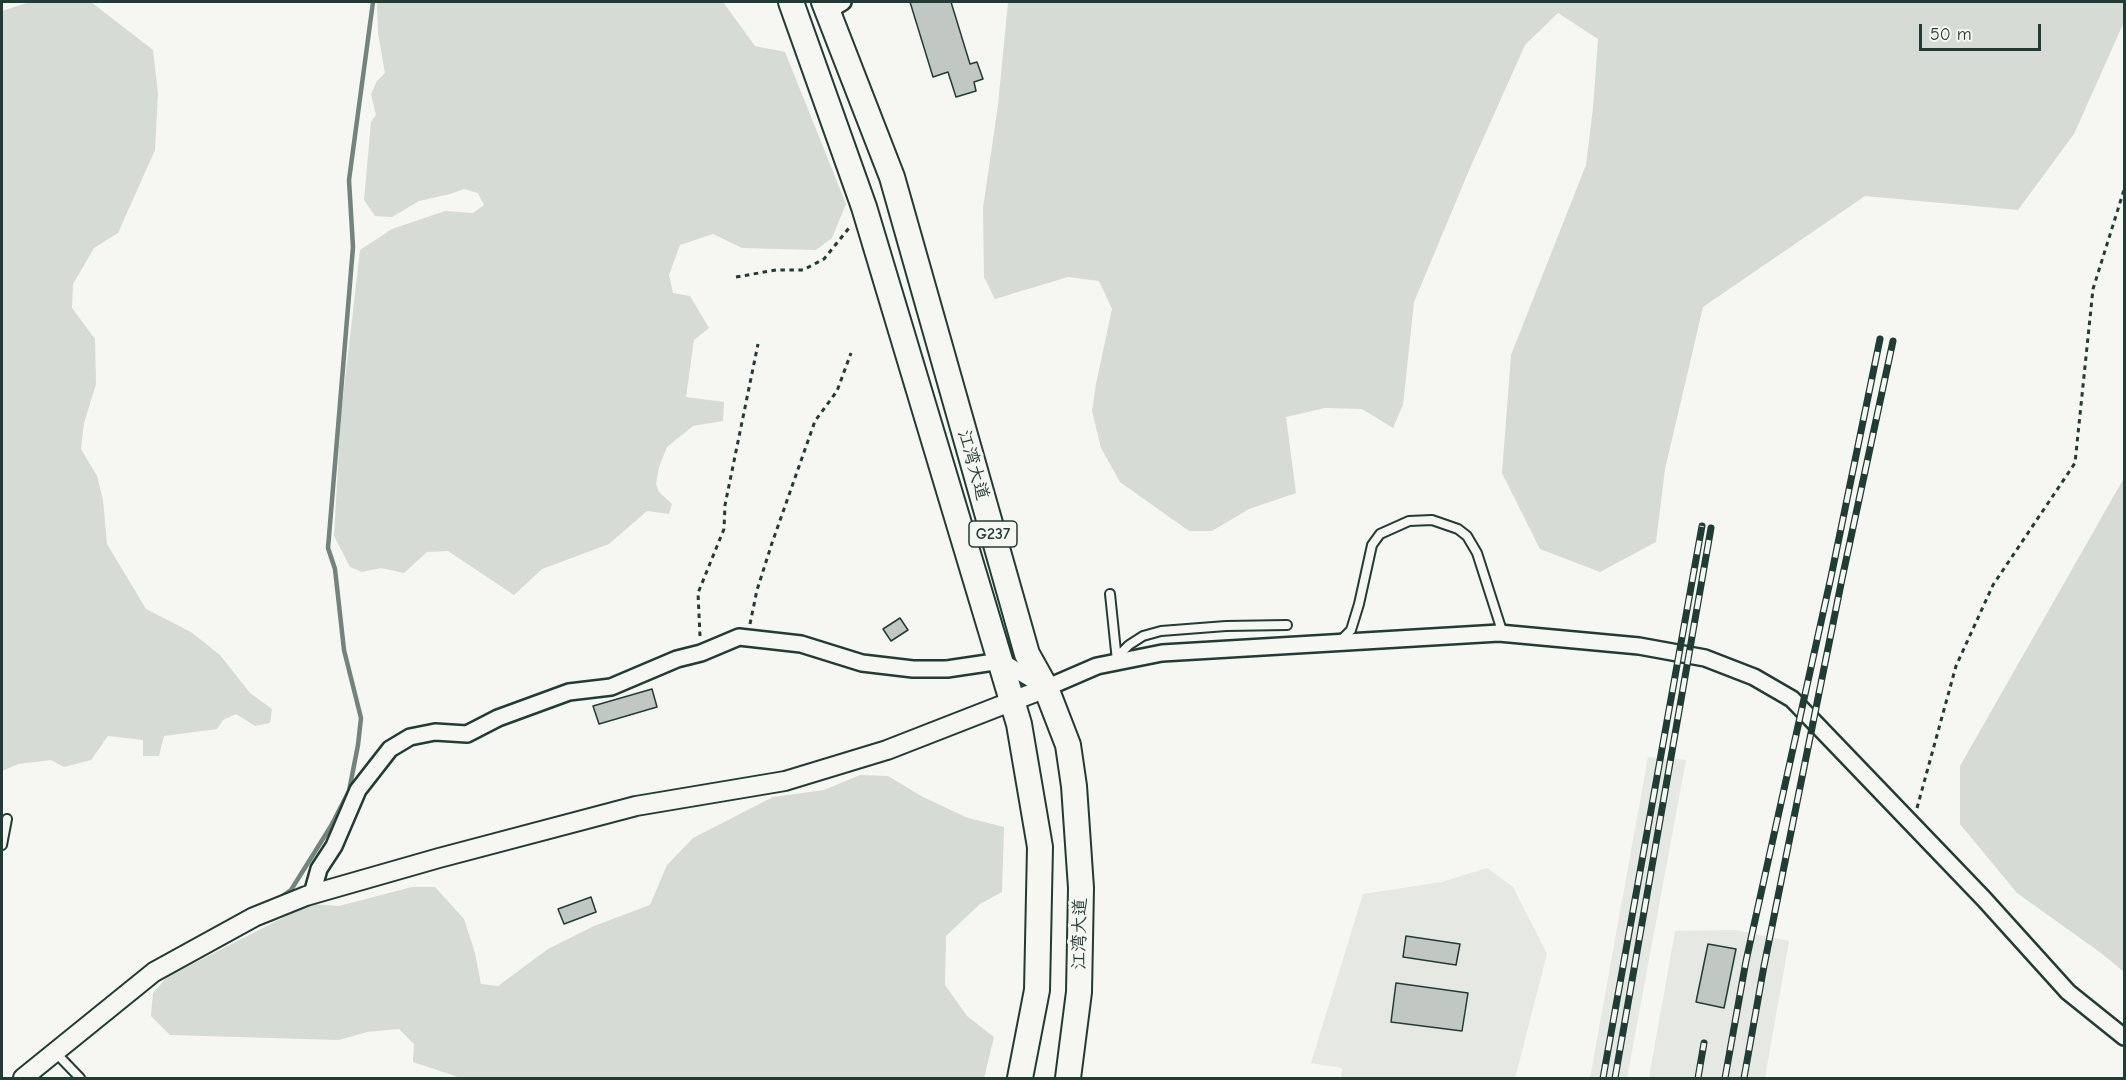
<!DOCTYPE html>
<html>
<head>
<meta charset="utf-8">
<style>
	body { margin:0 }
	#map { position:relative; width:2126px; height:1080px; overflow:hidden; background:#f6f6f2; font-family:"Comic Neue",sans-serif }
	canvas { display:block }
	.frame { position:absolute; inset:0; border:3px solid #1f3d34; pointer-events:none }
	.scale { position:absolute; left:1919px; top:24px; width:122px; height:27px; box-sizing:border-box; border:3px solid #1f3d34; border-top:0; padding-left:8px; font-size:18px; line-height:21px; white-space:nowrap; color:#1f3d34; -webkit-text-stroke:4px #f6f6f2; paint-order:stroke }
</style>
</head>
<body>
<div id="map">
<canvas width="2126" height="1080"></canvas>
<div class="frame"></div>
<div class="scale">50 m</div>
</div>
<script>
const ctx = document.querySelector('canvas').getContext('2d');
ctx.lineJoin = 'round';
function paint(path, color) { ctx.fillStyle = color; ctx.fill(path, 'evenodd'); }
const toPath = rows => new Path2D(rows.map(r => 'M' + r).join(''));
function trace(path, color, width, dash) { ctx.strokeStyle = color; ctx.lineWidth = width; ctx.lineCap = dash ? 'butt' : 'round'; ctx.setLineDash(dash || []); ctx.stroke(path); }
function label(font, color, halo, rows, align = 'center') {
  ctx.font = font + ' "Comic Neue","LXGW WenKai TC",sans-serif'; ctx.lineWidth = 6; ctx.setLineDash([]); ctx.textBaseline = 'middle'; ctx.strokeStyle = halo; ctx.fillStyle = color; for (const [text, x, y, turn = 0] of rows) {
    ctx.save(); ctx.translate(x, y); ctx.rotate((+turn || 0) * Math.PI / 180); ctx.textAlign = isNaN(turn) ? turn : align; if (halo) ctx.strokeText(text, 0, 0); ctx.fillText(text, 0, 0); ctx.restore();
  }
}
paint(toPath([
	[1648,757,1686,760,1627,1078,1590,1078],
	[1487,868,1513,887,1547,954,1515,1078,1341,1078,1342,1068,1311,1063,1363,894,1442,882],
	[1735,930,1789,941,1765,1078,1649,1078,1675,931]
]), '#e6e8e4');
paint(toPath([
	[30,2,91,2,153,50,158,93,155,150,118,233,94,248,73,284,72,308,95,339,96,384,84,423,81,449,97,476,103,500,107,544,146,609,191,632,220,655,250,693,272,709,270,723,255,726,236,714,223,720,217,729,164,736,159,756,143,756,143,740,108,736,91,760,64,767,51,760,18,764,2,771,2,11],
	[377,2,723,2,755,46,785,52,846,204,832,238,816,250,742,248,713,234,680,245,669,275,673,293,690,296,709,328,694,340,686,397,724,402,723,421,693,426,667,447,659,467,656,484,659,492,672,504,669,514,647,511,609,544,542,569,514,595,448,551,427,552,404,573,381,568,362,572,350,567,334,536,341,415,360,250,392,229,445,211,473,213,484,205,478,193,464,189,450,194,419,201,392,217,375,216,364,200,371,122,376,115,371,94,377,81,385,73,378,33],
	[1008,2,2124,2,2124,22,2074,134,2018,210,1865,196,1703,307,1665,469,1656,542,1600,572,1540,549,1502,473,1511,355,1586,165,1593,108,1598,39,1558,13,1525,45,1470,168,1414,302,1403,405,1393,428,1362,409,1325,408,1286,417,1296,493,1249,509,1212,531,1189,531,1120,482,1101,448,1092,411,1096,384,1112,309,1099,281,1068,277,995,299,984,277,983,208,998,105],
	[2124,478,2124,972,2101,953,2017,893,1960,824,1960,766],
	[860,775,888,776,923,797,968,818,1004,827,1002,892,980,904,946,936,945,985,967,1016,994,1037,984,1078,461,1078,413,1062,414,1044,399,1029,367,1032,339,1040,170,1035,151,1016,153,993,167,977,310,904,339,906,412,887,435,887,464,919,475,953,481,984,498,986,548,949,594,926,650,905,667,865,693,838,773,797,824,790]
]), '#d6dbd6');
trace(toPath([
	[281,897,291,890,331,826,349,791,358,745,361,718,344,650,335,569,328,548,353,247,349,180,373,2]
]), '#72847d', 4.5);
const building = toPath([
	[910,2,951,2,970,64,977,62,983,79,974,82,976,91,956,97,948,72,933,77,910,2],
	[900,618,908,630,891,641,883,629,900,618],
	[652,689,657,707,599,724,593,706,652,689],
	[591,897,596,912,564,924,558,909,591,897],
	[1406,936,1460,944,1456,965,1403,957,1406,936],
	[1708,944,1736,949,1724,1008,1696,1002,1708,944],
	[1396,983,1468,993,1462,1031,1391,1022,1396,983]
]);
paint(building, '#c1c8c3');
trace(building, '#1f3d34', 1.5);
const service = toPath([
	[1110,594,1117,661],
	[1341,640,1351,630,1359,604,1372,545,1380,534,1409,521,1432,520,1458,529,1467,536,1477,553,1503,634],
	[1117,661,1121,653,1129,645,1143,636,1161,631,1226,626,1287,625],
	[2,845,7,819],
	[55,1052,80,1078]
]);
const minor = toPath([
	[828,11,843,2],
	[312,894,319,869,334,846,358,790,390,749,410,737,435,732,467,734,498,718,569,692,611,687,677,659,701,653,739,637,801,644,862,663,913,669,947,669,1001,661,1046,688,1097,666,1162,653,1499,633,1639,646,1705,658,1754,677,1792,699,1984,899,2068,992,2124,1037]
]);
const tertiary = toPath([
	[23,1078,154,972,254,917,306,896,439,858,636,806,785,781,887,750,1046,688]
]);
const trunk = toPath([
	[791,2,864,207,1019,724,1040,847,1037,990,1020,1078],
	[824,2,892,177,1027,654,1046,688,1068,745,1074,786,1081,888,1079,992,1068,1078]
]);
trace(service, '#1f3d34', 12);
trace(minor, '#1f3d34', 20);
trace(tertiary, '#1f3d34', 22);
trace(trunk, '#1f3d34', 28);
trace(toPath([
	[736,277,776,270,803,270,824,259,849,228],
	[750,624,757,590,772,543,815,421,837,391,851,353],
	[700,636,698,593,724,529,725,505,758,344],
	[1917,808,1956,666,1993,585,2075,463,2093,289,2124,190]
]), '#1f3d34', 3, [4.5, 4.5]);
trace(service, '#f6f6f2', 8);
trace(minor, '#f6f6f2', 15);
trace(tertiary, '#f6f6f2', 18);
trace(trunk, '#f6f6f2', 24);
const rail = toPath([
	[1603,1078,1702,526],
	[1615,1078,1711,528],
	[1698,1078,1704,1043],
	[1725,1078,1746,961,1831,577,1880,339],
	[1744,1078,1764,966,1842,579,1893,341]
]);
trace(rail, '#1f3d34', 7);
trace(rail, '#f6f6f2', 4.5, [14]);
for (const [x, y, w] of [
	[993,534,48]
]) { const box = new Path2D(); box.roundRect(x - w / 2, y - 13, w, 26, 4.5); ctx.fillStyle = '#f6f6f2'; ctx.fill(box); trace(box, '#1f3d34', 1.5); }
label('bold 16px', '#1f3d34', null, [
	["G237",993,534]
]);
label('18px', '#1f3d34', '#f6f6f2', [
	["江湾大道",973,465,74],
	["江湾大道",1080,934,-89]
]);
</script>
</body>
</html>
